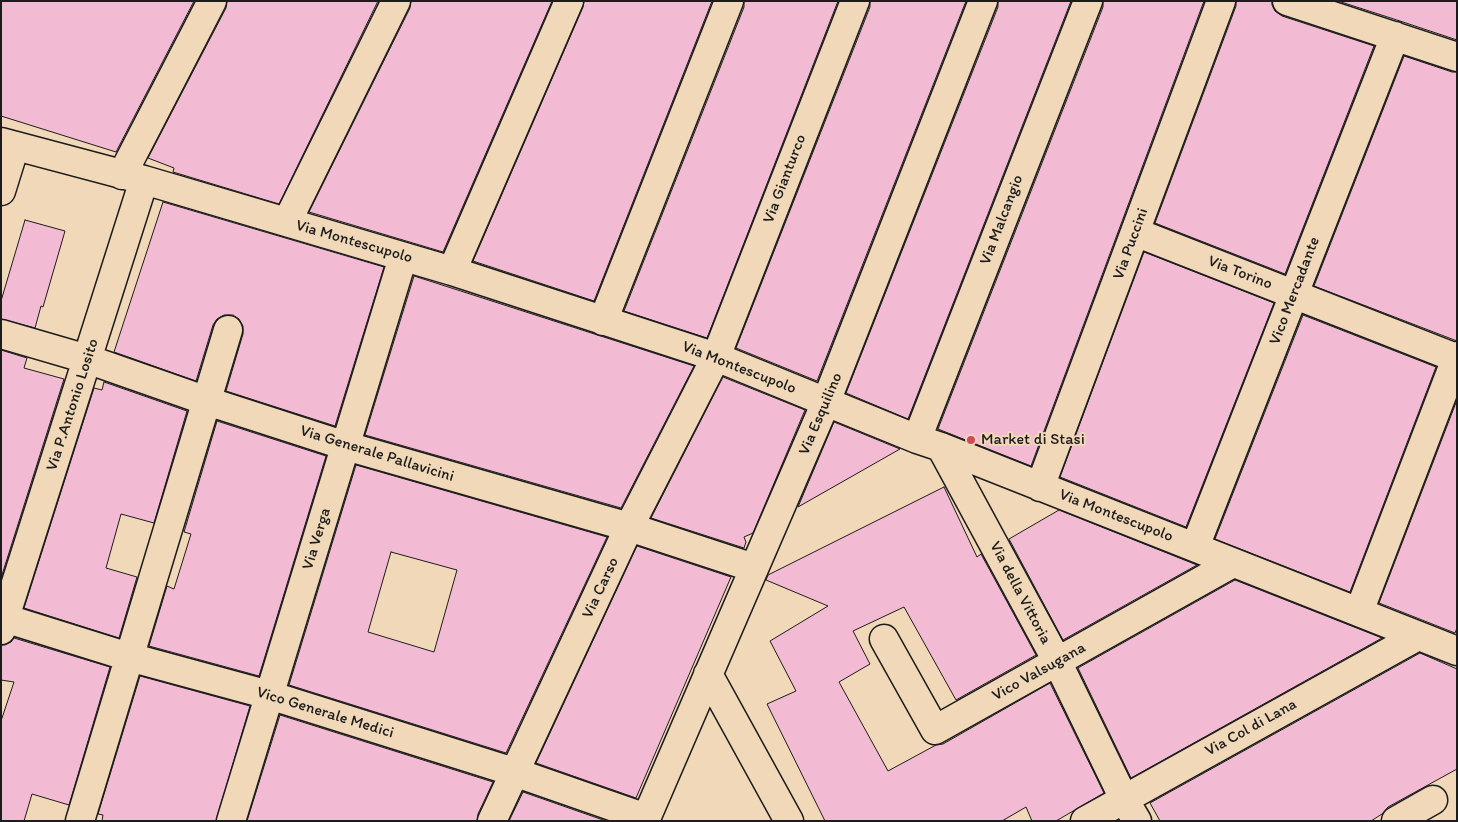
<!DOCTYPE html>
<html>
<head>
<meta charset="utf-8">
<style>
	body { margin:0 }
	#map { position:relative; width:1458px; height:822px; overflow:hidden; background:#f0d8b8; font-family:Itim,sans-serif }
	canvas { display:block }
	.frame { position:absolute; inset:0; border:2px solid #1c1c1c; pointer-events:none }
</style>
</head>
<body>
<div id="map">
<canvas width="1458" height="822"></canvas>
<div class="frame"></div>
</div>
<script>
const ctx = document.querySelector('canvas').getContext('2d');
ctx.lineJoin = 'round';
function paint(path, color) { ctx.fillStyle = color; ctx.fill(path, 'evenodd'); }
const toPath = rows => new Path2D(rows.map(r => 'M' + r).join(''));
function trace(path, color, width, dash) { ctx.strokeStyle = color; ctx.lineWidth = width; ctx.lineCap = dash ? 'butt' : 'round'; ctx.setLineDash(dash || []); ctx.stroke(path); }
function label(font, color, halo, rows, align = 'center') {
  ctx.font = font + ' Itim,sans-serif'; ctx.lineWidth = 4; ctx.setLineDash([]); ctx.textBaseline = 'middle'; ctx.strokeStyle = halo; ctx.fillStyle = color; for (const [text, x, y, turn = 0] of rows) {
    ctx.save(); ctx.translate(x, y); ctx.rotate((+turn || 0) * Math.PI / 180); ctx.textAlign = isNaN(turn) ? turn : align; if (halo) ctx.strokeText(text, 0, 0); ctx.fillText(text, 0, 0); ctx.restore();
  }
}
const building = toPath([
	[1,1,194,1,116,152,1,116,1,1],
	[227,1,378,1,279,204,173,172,174,168,148,158,226,8,227,1],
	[411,1,552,1,443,252,309,212,410,8,411,1],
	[584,1,712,1,594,301,473,261,583,7,584,1],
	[744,1,838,1,707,338,624,311,744,7,744,1],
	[870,1,966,1,817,381,736,348,870,7,870,1],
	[998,1,1071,1,908,419,846,393,998,7,998,1],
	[1103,1,1204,1,1031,466,938,429,1103,7,1103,1],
	[1236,1,1272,1,1272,5,1275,11,1282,16,1374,46,1285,274,1155,223,1236,6,1236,1],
	[1338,1,1457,1,1457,40,1400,21,1338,1],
	[1404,56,1452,72,1457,72,1457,341,1314,286,1404,56],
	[163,202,384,267,335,426,226,391,243,334,243,326,239,319,233,315,224,315,217,319,213,325,196,381,114,352,163,202],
	[25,220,65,231,43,307,41,306,35,328,1,319,1,301,25,220],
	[1144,252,1274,303,1186,527,1060,477,1144,252],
	[414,276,694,366,621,508,365,435,414,276],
	[1303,315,1436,367,1350,592,1215,539,1303,315],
	[1,350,27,358,24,368,64,379,1,578,1,350],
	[723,377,805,410,753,533,744,537,746,542,744,548,651,518,723,377],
	[104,382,187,411,154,523,121,514,106,568,137,577,119,638,24,608,94,388,102,390,104,382],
	[1457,400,1457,628,1455,633,1379,603,1457,400],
	[217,421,326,456,259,676,149,646,167,586,174,589,191,534,184,532,217,421],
	[834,422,900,449,798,507,834,422],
	[356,465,607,537,506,753,289,685,356,465],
	[391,552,457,570,434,652,368,632,391,552],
	[944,487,977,557,981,554,1036,655,956,700,904,607,853,631,870,664,839,682,888,771,936,745,943,744,1050,683,1104,793,1056,821,1032,821,1026,807,1002,821,825,821,767,704,796,691,770,641,828,606,766,580,768,575,944,487],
	[1059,510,1197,565,1063,640,1009,539,1059,510],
	[637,546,731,577,636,798,536,763,637,546],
	[1235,580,1382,638,1131,778,1078,668,1235,580],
	[14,638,110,667,69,805,32,794,24,821,1,821,1,721,14,682,1,680,1,645,5,645,11,642,14,638],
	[1420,653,1457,669,1457,769,1388,807,1382,814,1371,821,1160,821,1150,803,1420,653],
	[140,676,250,706,216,821,102,821,103,815,98,814,140,676],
	[280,715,493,782,478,814,477,821,247,821,280,715],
	[523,792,606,821,509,821,523,792]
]);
paint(building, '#f3bbd3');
trace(building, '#1c1c1c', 1);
const minor = toPath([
	[1287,1,1457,57],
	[1,142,144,180,452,271,716,357,917,439,941,447,1457,651],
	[122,175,212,1],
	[1,191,15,146],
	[287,222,396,1],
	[1135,232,1456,358],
	[452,271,569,1],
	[603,321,729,1],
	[1,334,87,359,207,401,346,446,629,527,754,568],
	[917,439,1088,1],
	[941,447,1057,661,1124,799,1137,821],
	[1040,487,1221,1],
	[1195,547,1395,36],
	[1359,612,1457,356],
	[1,617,129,657,269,695,514,772,646,818],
	[1,630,144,180],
	[884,639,935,730,1233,563],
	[708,674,789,821],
	[80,821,228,330],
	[231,821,403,257],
	[492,821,629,527,716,357,855,1],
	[645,821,826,402,983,1],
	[1085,821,1418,636],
	[1396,821,1433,800]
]);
trace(minor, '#1c1c1c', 31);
trace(minor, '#f0d8b8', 28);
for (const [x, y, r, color] of [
	[971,440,5,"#d1495b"]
]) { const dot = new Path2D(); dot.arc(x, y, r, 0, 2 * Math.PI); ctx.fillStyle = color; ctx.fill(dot); trace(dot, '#f0d8b8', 2); }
label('16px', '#1c1c1c', '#f0d8b8', [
	["Via Gianturco",785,179,-69],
	["Via Malcangio",1002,220,-69],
	["Via Montescupolo",354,242,16],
	["Via Puccini",1131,244,-70],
	["Via Torino",1240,273,21],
	["Vico Mercadante",1295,291,-69],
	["Via Montescupolo",739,368,21],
	["Via P.Antonio Losito",73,405,-72],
	["Via Esquilino",821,414,-67],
	["Via Generale Pallavicini",377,454,17],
	["Via Montescupolo",1116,516,21],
	["Via Verga",317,539,-73],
	["Via Carso",601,588,-65],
	["Via della Vittoria",1020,593,62],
	["Vico Valsugana",1039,672,-29],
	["Vico Generale Medici",325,713,17],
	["Via Col di Lana",1251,728,-29]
]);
label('16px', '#1c1c1c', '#f0d8b8', [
	["Market di Stasi",981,440]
], 'left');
</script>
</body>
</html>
